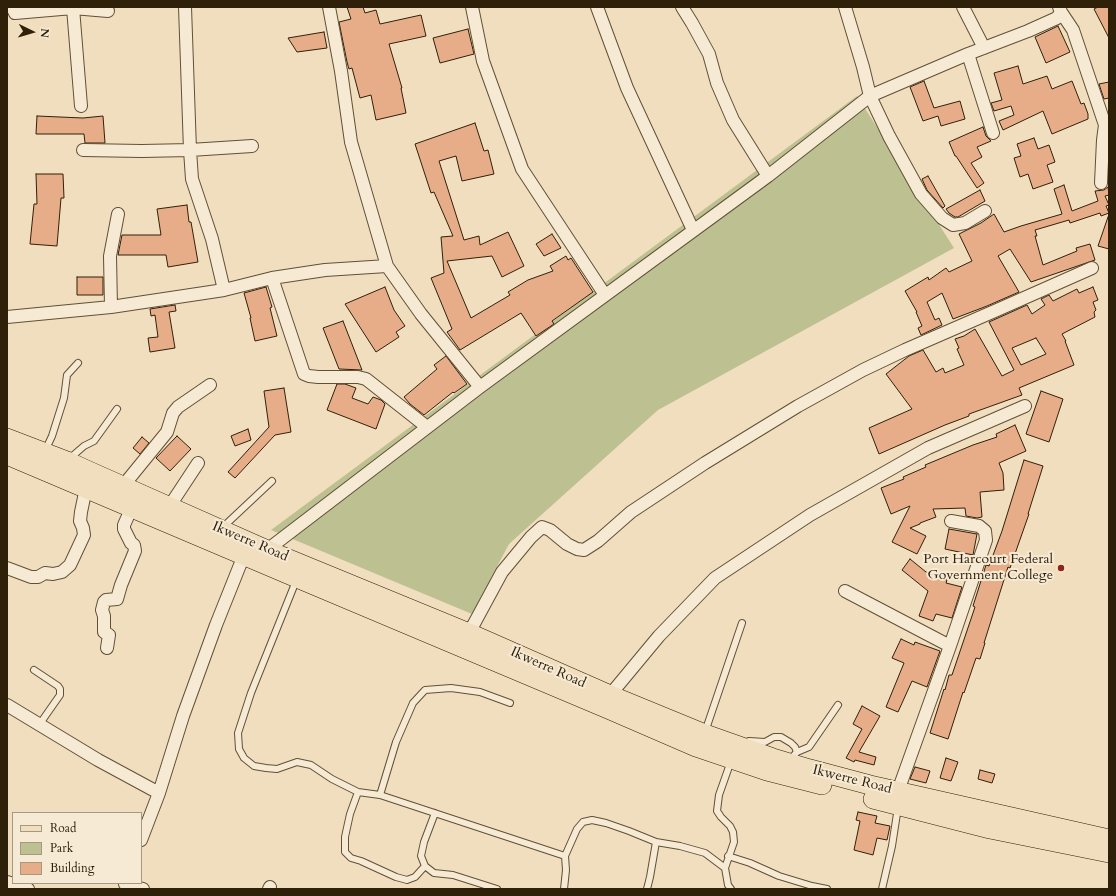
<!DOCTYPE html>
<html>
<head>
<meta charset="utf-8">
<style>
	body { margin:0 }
	#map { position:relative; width:1116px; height:896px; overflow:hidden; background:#f1debe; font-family:Cardo,serif }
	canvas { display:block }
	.frame { position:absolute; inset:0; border:8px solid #2f2009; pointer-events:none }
	.legend { position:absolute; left:12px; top:812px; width:130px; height:72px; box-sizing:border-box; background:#f6ead5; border:1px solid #a69983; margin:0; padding:5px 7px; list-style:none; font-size:12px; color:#2f2009 }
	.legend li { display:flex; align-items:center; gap:8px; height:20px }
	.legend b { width:20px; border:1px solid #a69983 }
	.north { position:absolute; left:12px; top:12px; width:40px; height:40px; -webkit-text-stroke:3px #f6ead5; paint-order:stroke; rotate:95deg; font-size:11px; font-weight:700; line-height:16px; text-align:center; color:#2f2009 }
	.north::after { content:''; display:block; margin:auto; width:14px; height:18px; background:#2f2009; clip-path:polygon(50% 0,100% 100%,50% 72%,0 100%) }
</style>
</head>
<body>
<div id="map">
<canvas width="1116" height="896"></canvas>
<div class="frame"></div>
<ul class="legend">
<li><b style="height:5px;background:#f1debe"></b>Road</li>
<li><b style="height:11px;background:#bdc090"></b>Park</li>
<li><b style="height:11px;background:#e7ad89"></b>Building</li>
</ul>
<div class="north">N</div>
</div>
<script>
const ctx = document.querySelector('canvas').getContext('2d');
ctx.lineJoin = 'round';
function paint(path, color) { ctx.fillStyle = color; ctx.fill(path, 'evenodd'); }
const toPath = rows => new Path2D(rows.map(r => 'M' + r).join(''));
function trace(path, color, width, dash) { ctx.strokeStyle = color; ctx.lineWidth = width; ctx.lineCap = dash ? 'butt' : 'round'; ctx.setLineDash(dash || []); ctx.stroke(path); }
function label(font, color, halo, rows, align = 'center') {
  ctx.font = font + ' Cardo,serif'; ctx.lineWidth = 4; ctx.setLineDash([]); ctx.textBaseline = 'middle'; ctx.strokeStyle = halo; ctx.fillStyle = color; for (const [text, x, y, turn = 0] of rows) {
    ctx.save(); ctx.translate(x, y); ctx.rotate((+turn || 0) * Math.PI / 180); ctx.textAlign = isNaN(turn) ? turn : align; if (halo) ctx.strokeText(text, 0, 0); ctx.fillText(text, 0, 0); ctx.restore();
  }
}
paint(toPath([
	[857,96,954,248,658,410,509,544,472,614,271,530]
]), '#bdc090');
const building = toPath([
	[347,7,363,7,365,13,376,10,380,24,421,15,426,36,389,44,402,88,401,88,406,113,376,120,371,95,360,98,352,68,349,69,347,62,339,22,351,19,347,7],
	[1098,7,1109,7,1109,38,1094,9,1098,7],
	[1058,26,1070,52,1046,63,1035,37,1058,26],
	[468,29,474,54,440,63,433,38,468,29],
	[324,32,327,48,297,52,288,38,324,32],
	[1018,66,1023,84,1047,76,1052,89,1072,81,1081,104,1084,103,1088,114,1088,119,1052,134,1043,111,1003,130,999,121,1014,115,1011,106,994,111,991,103,1002,100,994,73,1018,66],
	[924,81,934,108,960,101,965,119,941,126,938,116,923,121,910,87,924,81],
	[1109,82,1109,98,1104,99,1099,84,1109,82],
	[37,116,83,118,103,116,105,143,85,143,84,134,36,134,37,116],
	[475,123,484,151,488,150,494,174,462,181,456,156,439,161,464,240,479,236,480,245,508,232,524,266,502,277,492,256,447,261,471,318,510,295,508,292,528,280,553,271,550,266,566,256,568,260,571,258,593,292,552,321,554,324,536,336,521,313,460,350,447,332,452,329,431,278,444,273,441,237,453,236,434,192,431,193,415,144,475,123],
	[983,127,986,136,991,141,977,147,982,157,971,163,984,183,977,188,956,156,955,156,949,142,983,127],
	[1034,138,1038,149,1049,145,1055,162,1047,165,1053,182,1033,189,1028,174,1020,177,1014,158,1021,156,1017,144,1034,138],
	[36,174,63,174,64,198,61,198,57,246,30,244,34,204,37,204,36,174],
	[928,176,945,206,943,208,927,190,922,179,928,176],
	[1064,185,1072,211,1098,201,1095,191,1104,190,1108,187,1109,195,1105,196,1109,205,1106,206,1109,213,1101,216,1100,213,1070,223,1069,220,1035,230,1037,236,1035,236,1043,265,1077,251,1076,248,1090,244,1095,260,1031,282,1010,249,998,256,1019,292,987,306,953,319,942,293,927,302,935,320,939,318,942,325,921,335,918,328,922,326,916,312,917,312,905,291,928,277,929,280,946,268,949,272,972,261,959,234,981,223,994,214,1004,232,1021,226,1062,214,1054,189,1064,185],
	[980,190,985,201,958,217,955,217,949,213,946,209,980,190],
	[187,205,189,222,191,222,198,262,168,267,166,255,118,255,122,235,161,235,157,209,187,205],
	[1108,217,1109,217,1109,249,1098,246,1108,217],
	[552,234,561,248,544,256,536,244,552,234],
	[77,277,103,277,103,295,77,295,77,277],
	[266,287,272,307,270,308,277,336,255,341,250,318,251,318,244,293,266,287],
	[385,287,394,310,405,326,396,332,399,337,376,352,345,304,385,287],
	[1093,287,1098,300,1093,302,1096,310,1094,312,1095,317,1062,334,1066,341,1065,341,1074,365,1019,388,1022,395,969,414,969,416,945,425,879,454,869,428,912,409,886,374,909,356,923,350,936,372,943,368,945,373,964,365,957,349,959,348,955,339,964,336,975,329,1002,376,1014,370,989,322,1027,305,1032,314,1045,305,1041,299,1049,295,1053,301,1077,289,1079,293,1093,287],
	[1036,338,1046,354,1021,365,1012,348,1036,338],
	[175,305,176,311,169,312,175,348,150,352,148,338,158,337,155,315,151,316,150,309,175,305],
	[343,321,362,370,339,369,323,328,343,321],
	[446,356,467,384,454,393,453,392,424,415,410,404,404,397,437,369,434,365,446,356],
	[337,384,345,384,356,388,352,398,368,404,373,397,381,400,385,404,376,429,327,410,337,384],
	[284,388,291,432,275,435,235,478,228,472,269,427,264,391,284,388],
	[1041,391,1063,399,1049,442,1026,434,1041,391],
	[1015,425,1026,451,999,463,1003,473,1004,490,980,492,982,517,977,518,966,516,965,508,933,509,936,517,920,523,920,524,910,528,926,536,917,554,892,542,910,506,891,514,881,488,904,479,903,477,926,467,925,465,973,445,997,437,996,434,1015,425],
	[248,429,251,440,235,446,231,436,248,429],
	[177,436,191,449,170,471,156,458,177,436],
	[142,437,149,443,140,454,133,448,142,437],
	[1024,460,1043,466,1028,514,1029,514,1010,568,1008,567,984,643,985,643,980,659,976,658,964,693,963,692,948,739,930,733,944,689,945,690,949,675,952,675,975,607,973,606,986,565,989,566,1002,531,1024,460],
	[949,529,977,534,973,555,945,549,949,529],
	[910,559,926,572,947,580,946,583,962,587,952,618,936,614,933,621,919,616,928,591,902,570,910,559],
	[901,639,914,645,915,642,940,651,927,687,912,681,898,712,886,707,904,663,892,658,901,639],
	[862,706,880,716,859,752,876,757,874,765,855,760,854,762,846,758,862,729,853,724,862,706],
	[946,758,958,762,951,781,940,778,946,758],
	[915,767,930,771,926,783,910,779,915,767],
	[980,770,995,774,992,783,978,779,980,770],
	[858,812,877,816,875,823,890,826,887,840,877,838,873,855,854,850,860,821,856,820,858,812]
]);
paint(building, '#e7ad89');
trace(building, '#2f2009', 1);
const lane = toPath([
	[45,451,52,436,64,398,67,375,78,363],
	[69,459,84,446,94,441,117,409],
	[223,527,272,481],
	[296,581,251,693,238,733,239,749,244,758,254,766,266,768,277,769,297,762,311,765,332,779,358,792,380,795,565,856],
	[34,670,58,686,60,689,60,695,39,725],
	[705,732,742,623],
	[749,741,765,742,774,737,781,737,791,743,795,747,797,752],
	[790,760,797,752,809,747,838,705],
	[731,761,719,795,717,811,721,817,730,826,733,832,734,842,725,868,728,885,731,889],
	[358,792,350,814,345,837,345,852,351,858,361,861,396,877,407,880,415,877,425,866],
	[380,795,396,742,413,703,425,690,451,688,480,692,510,703],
	[435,813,424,842,421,856,425,866,434,873,453,875,497,889],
	[728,856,750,863,779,876,812,886,827,889],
	[564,889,566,870,565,856,577,829,583,822,592,820,606,823,629,831,656,842,680,846,705,853,725,868],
	[647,889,650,877,656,842],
	[882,889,892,846,898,807]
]);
const street = toPath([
	[12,7,15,13,73,8,108,11],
	[185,7,190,150,192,179,212,239,224,290],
	[329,7,341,71,351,142,387,266,421,314,480,387],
	[472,7,483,61,522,169,605,295],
	[597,7,627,88,693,230],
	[682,7,692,23,709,54,717,83,733,120,768,176],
	[845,7,863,67,870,96,889,136,921,194,942,218,953,225,965,223,985,211],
	[963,7,984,48],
	[73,8,81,106],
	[1061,12,1073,30,1105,125,1103,140,1101,183],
	[968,54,993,133],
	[83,150,142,151,190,150,252,146],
	[272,278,304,374,309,376,318,377,358,377,366,379,427,427],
	[111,307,110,256,118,214],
	[7,317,111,307,224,290,272,278,325,270,387,266],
	[123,486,167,432,173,413,178,407,210,385],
	[169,507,198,463],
	[267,550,480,387,768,176,870,96,968,54,1028,31,1057,18,1061,12,1059,7],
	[7,568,31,577,38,577,45,573,53,574,62,572,70,565,84,535,83,528,80,521,81,512,86,488],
	[845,591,950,646],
	[469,633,502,572,531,537,542,527,550,530,567,544,577,549,584,550,598,541,631,512,705,463,798,406,863,370,905,350,997,310,1092,268],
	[107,648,109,635,104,632,104,616,102,610,104,602,106,600,117,599,121,585,135,551,134,545,131,543,124,529,124,525,132,507],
	[610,695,659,636,715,578,810,515,928,448,1025,406],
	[7,705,98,760,159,793],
	[898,791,950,646,986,540,985,531,979,526,951,521],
	[141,840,159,793,183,716,216,625,244,555],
	[7,882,28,889],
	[125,884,143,889],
	[269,889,270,887]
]);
const primary = toPath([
	[7,438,67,461,89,471,267,550,469,633,610,695,705,734,773,758,810,769,870,785,1109,839],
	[7,455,297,578,608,709,696,747,767,771,822,785],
	[873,799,990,829,1109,853]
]);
trace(lane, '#605036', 8);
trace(street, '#605036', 14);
trace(primary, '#2f2009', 20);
trace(lane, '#f6ead5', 6);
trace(street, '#f6ead5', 12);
trace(primary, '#f1debe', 19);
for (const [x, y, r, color] of [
	[1061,568,4,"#8f2418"]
]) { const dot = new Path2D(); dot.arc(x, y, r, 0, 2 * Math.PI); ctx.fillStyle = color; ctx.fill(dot); trace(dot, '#f6ead5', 1.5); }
label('14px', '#2f2009', '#f6ead5', [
	["Ikwerre Road",250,542,23],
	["Ikwerre Road",548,668,24],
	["Ikwerre Road",852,780,14]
]);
label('14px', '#2f2009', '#f6ead5', [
	["Port Harcourt Federal",1053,560],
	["Government College",1053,576]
], 'right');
</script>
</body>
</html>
